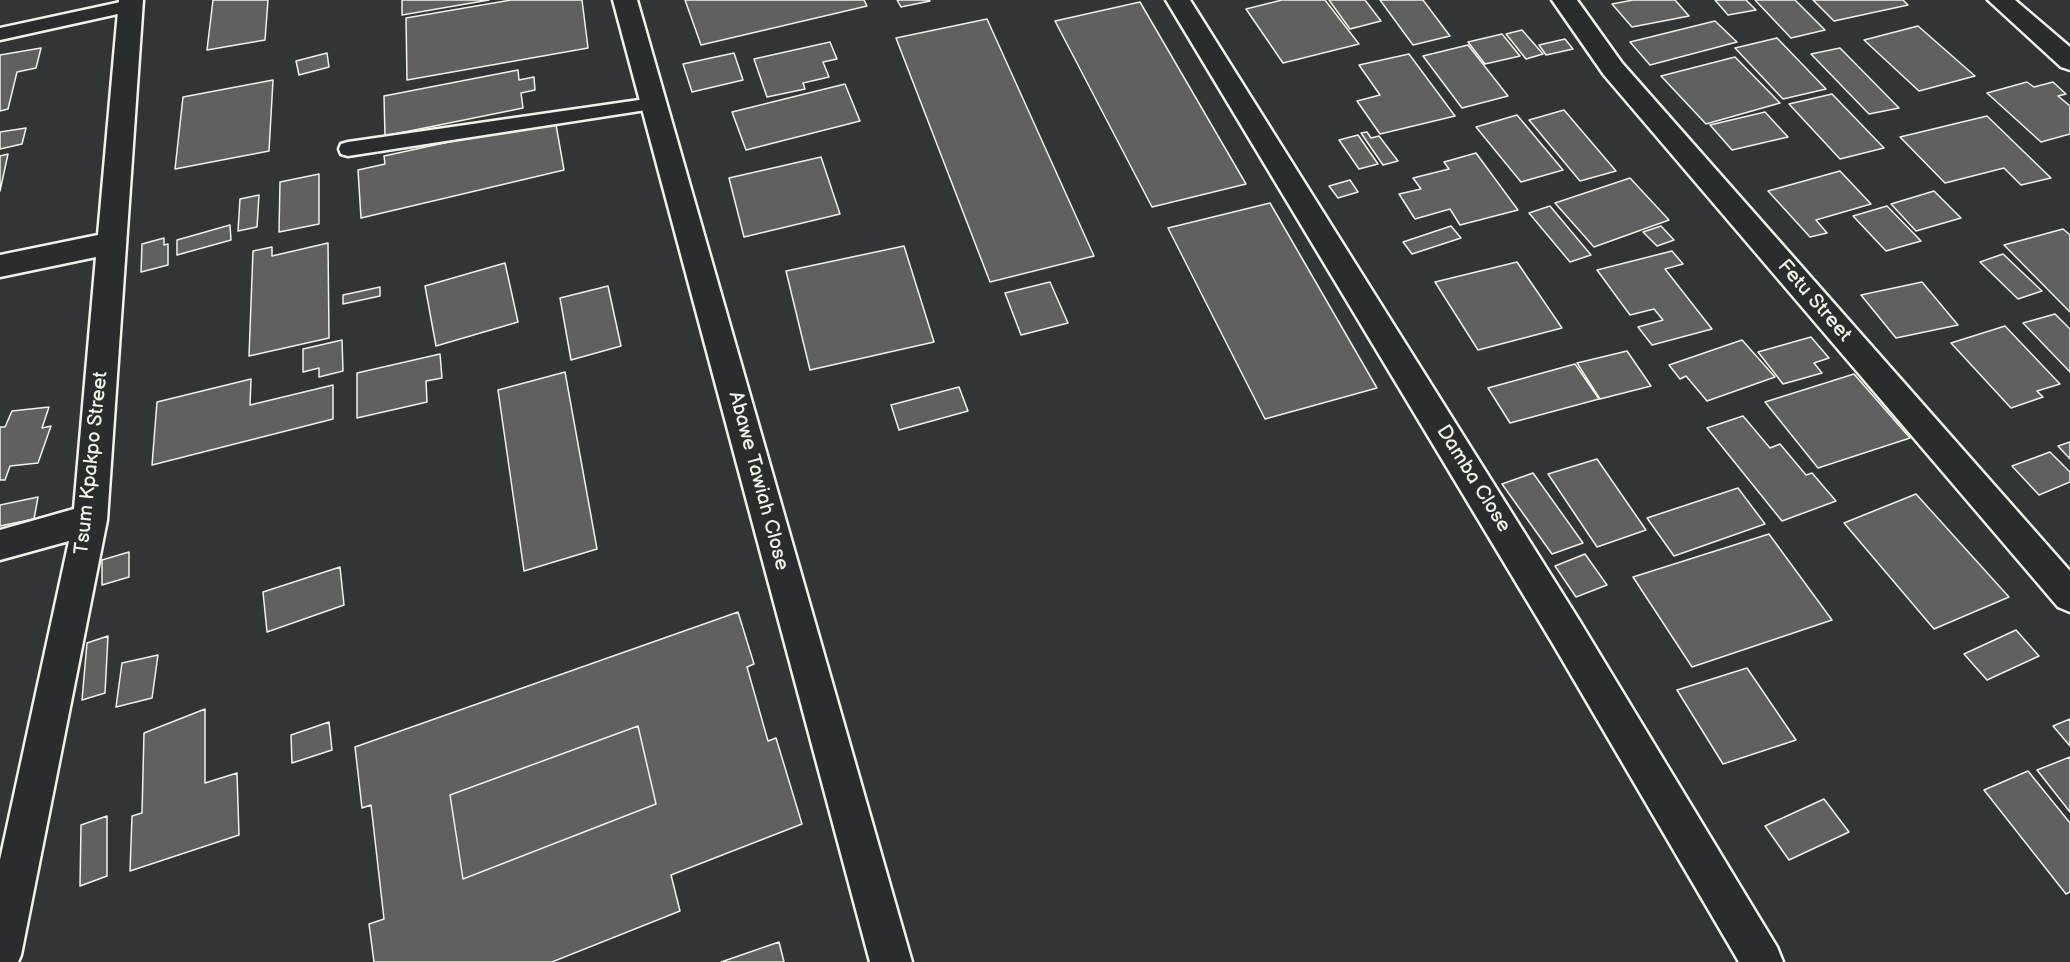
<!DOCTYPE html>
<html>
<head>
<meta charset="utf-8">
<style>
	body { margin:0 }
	canvas { display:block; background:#323535 }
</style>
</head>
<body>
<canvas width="2070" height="962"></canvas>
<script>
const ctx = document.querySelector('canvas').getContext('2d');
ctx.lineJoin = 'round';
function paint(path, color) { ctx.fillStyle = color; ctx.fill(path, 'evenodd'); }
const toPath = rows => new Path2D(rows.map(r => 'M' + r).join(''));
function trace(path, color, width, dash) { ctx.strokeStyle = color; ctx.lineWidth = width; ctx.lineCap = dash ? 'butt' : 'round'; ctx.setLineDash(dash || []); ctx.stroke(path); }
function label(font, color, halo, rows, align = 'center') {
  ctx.font = font + ' "Balsamiq Sans",sans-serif'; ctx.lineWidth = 4.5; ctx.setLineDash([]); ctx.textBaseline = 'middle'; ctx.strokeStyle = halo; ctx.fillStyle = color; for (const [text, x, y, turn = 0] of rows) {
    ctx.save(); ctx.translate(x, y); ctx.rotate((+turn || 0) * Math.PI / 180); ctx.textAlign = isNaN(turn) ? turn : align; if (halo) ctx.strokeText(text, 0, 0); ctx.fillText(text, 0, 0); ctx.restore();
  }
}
const building = toPath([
	[213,0,268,0,265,40,207,50,213,0],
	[402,0,489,0,402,15,402,0],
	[511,0,582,0,588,48,407,80,406,18,511,0],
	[685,0,864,0,867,6,701,45,685,0],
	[897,0,929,0,930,1,901,7,897,0],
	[1282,0,1325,0,1359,44,1283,63,1246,9,1282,0],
	[1329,0,1365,0,1381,21,1350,29,1329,0],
	[1380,0,1423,0,1450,36,1413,45,1380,0],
	[1633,0,1675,0,1689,16,1632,27,1612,4,1633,0],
	[1715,0,1746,0,1756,10,1728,15,1715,0],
	[1755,0,1795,0,1825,30,1791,38,1755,0],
	[1813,0,1903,0,1908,5,1834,21,1813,0],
	[1140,2,1246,184,1152,207,1055,21,1140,2],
	[987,19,1094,256,990,282,896,38,987,19],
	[1715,21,1737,42,1650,65,1630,42,1715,21],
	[1918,26,1975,76,1919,91,1864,40,1918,26],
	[1522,30,1543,54,1526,59,1506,34,1522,30],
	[1502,34,1520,56,1485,64,1468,42,1502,34],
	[1777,38,1826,89,1783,99,1735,48,1777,38],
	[1565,39,1573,49,1546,55,1539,45,1565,39],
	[830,42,837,59,823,62,829,77,803,83,805,89,767,97,754,59,830,42],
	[1468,45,1508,96,1462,108,1423,56,1468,45],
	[41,48,36,68,17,72,8,109,0,111,0,55,41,48],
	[1840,48,1899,108,1869,114,1811,54,1840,48],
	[327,53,329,67,299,75,296,61,327,53],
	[734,53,743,80,692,92,683,64,734,53],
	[1409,54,1455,116,1380,134,1357,101,1380,95,1359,65,1409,54],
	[1735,57,1780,103,1706,124,1661,76,1735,57],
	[518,70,519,80,534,77,535,90,521,93,523,108,385,136,384,96,518,70],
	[273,80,269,151,175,169,183,97,273,80],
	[2027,82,2034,87,2053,82,2066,94,2058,96,2070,106,2070,134,2041,142,1987,93,2027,82],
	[845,84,860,121,746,150,732,112,845,84],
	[1832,94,1884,148,1840,159,1789,104,1832,94],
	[1564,110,1616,171,1580,181,1529,120,1564,110],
	[1765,112,1788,137,1732,150,1710,125,1765,112],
	[1517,115,1563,170,1521,182,1476,127,1517,115],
	[1987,116,2051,178,2021,185,2004,168,1945,183,1900,137,1987,116],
	[555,119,564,170,361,218,358,170,385,164,384,156,555,119],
	[26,128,22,144,0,149,0,132,26,128],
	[1367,132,1371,138,1379,136,1398,161,1383,165,1361,133,1367,132],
	[1358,135,1378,164,1359,169,1339,140,1358,135],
	[1476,153,1518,210,1460,225,1450,209,1415,219,1399,194,1421,189,1413,178,1449,169,1444,162,1476,153],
	[8,154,0,191,0,156,8,154],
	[821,157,840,214,744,237,729,178,821,157],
	[1840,171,1871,204,1816,220,1827,233,1810,237,1768,191,1840,171],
	[319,174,319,224,279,232,280,182,319,174],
	[1630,178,1669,220,1594,247,1555,203,1630,178],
	[1350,180,1358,192,1338,198,1329,186,1350,180],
	[1934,191,1961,218,1916,231,1891,204,1934,191],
	[259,195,257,227,238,231,240,199,259,195],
	[1270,203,1377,388,1265,419,1168,228,1270,203],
	[1550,206,1591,255,1570,262,1529,213,1550,206],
	[1887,206,1921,241,1886,251,1853,216,1887,206],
	[230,225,231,240,177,255,177,240,230,225],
	[1451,226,1461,238,1412,254,1403,242,1451,226],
	[1661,226,1674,240,1657,246,1643,232,1661,226],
	[2063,229,2070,235,2070,312,2004,245,2063,229],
	[164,238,164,245,168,244,168,265,141,272,142,244,164,238],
	[328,243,329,338,249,356,253,251,272,247,272,256,328,243],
	[904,246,934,342,810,370,786,271,904,246],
	[1672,251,1683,264,1665,269,1712,329,1652,345,1638,327,1663,320,1654,309,1630,315,1597,270,1672,251],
	[2003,254,2042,291,2018,299,1980,262,2003,254],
	[1517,262,1562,328,1478,350,1435,282,1517,262],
	[505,263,518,322,436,346,425,286,505,263],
	[1050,282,1068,323,1021,335,1005,293,1050,282],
	[1922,282,1958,325,1896,338,1861,295,1922,282],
	[608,286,621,346,571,360,560,298,608,286],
	[380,287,380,296,343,304,343,295,380,287],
	[2055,314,2070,329,2070,372,2023,323,2055,314],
	[2005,326,2060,384,2037,391,2043,397,2011,408,1951,343,2005,326],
	[1811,337,1829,358,1814,363,1822,373,1783,384,1758,352,1811,337],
	[342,340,343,371,319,377,319,368,303,372,303,349,342,340],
	[1742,340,1775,377,1707,401,1686,376,1680,379,1669,365,1742,340],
	[1627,351,1651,386,1600,399,1577,363,1627,351],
	[440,354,442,378,426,381,427,402,357,418,357,373,440,354],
	[1575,364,1599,399,1510,423,1488,388,1575,364],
	[565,372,597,549,524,571,498,390,565,372],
	[1854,374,1910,438,1818,468,1765,402,1854,374],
	[251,379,250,405,333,385,333,419,152,465,157,402,251,379],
	[959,387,968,411,899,430,891,405,959,387],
	[49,407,42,428,51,426,38,463,10,466,5,480,0,480,0,427,5,427,12,411,49,407],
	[1743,416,1770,448,1780,444,1806,475,1812,473,1836,501,1782,521,1707,428,1743,416],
	[2070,442,2070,459,2058,446,2070,442],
	[2050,452,2070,472,2070,482,2039,495,2012,466,2050,452],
	[1597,459,1646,530,1597,547,1548,474,1597,459],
	[1533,473,1583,543,1552,554,1502,484,1533,473],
	[1738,488,1765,524,1674,556,1647,518,1738,488],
	[1916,494,2009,597,1934,629,1844,523,1916,494],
	[38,497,34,519,0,526,0,505,38,497],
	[1769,534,1832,620,1692,667,1633,577,1769,534],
	[129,552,129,577,102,585,102,560,129,552],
	[1585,554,1607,585,1576,597,1555,566,1585,554],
	[340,567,344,605,267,632,263,592,340,567],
	[738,612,754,664,747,667,768,741,776,738,802,824,671,875,680,911,552,962,374,962,369,924,384,919,371,805,362,808,355,747,738,612],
	[638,726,656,804,463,879,450,795,638,726],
	[2016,630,2039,656,1987,680,1964,654,2016,630],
	[108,636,105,693,82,700,87,643,108,636],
	[158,655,152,698,116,707,122,663,158,655],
	[1747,668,1796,740,1723,764,1677,690,1747,668],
	[205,709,205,783,237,773,239,835,130,871,132,816,142,813,144,733,205,709],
	[2070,719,2070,746,2053,726,2070,719],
	[329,722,332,750,292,763,291,735,329,722],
	[638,726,656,804,463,879,450,795,638,726],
	[2070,757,2070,812,2037,770,2070,757],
	[2028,771,2070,823,2070,892,2066,894,1984,790,2028,771],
	[1824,799,1849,832,1789,860,1765,826,1824,799],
	[107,816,107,876,80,886,81,825,107,816],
	[779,942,784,962,721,962,779,942]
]);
paint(building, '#5f605f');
trace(building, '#f4f1e8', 1.5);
const lane = toPath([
	[130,0,136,2,138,6,136,10,0,40,0,28,130,0],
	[653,98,659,100,662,104,659,108,348,156,341,154,339,149,341,144,348,142,653,98]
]);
const street = toPath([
	[119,0,143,0,107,520,21,955,18,962,0,962,0,860,69,541,0,560,0,530,74,509,96,257,0,277,0,255,98,235,119,0],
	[613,0,637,0,912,962,870,962,613,0],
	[1166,0,1190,0,1579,620,1777,947,1783,962,1739,962,1553,644,1166,0],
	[1552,0,1577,0,1622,63,2070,571,2070,612,2058,607,1604,75,1552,0],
	[1988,0,2015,0,2070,47,2070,70,2061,67,1988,0]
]);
trace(lane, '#f4f1e8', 5);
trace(street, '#f4f1e8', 5);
paint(lane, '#2a2d2e');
paint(street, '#2a2d2e');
label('20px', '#f4f1e8', '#2a2d2e', [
	["Fetu Street",1814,301,49],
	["Tsum Kpakpo Street",92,463,-84],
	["Damba Close",1473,479,58],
	["Abawe Tawiah Close",758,481,75]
]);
</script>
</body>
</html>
